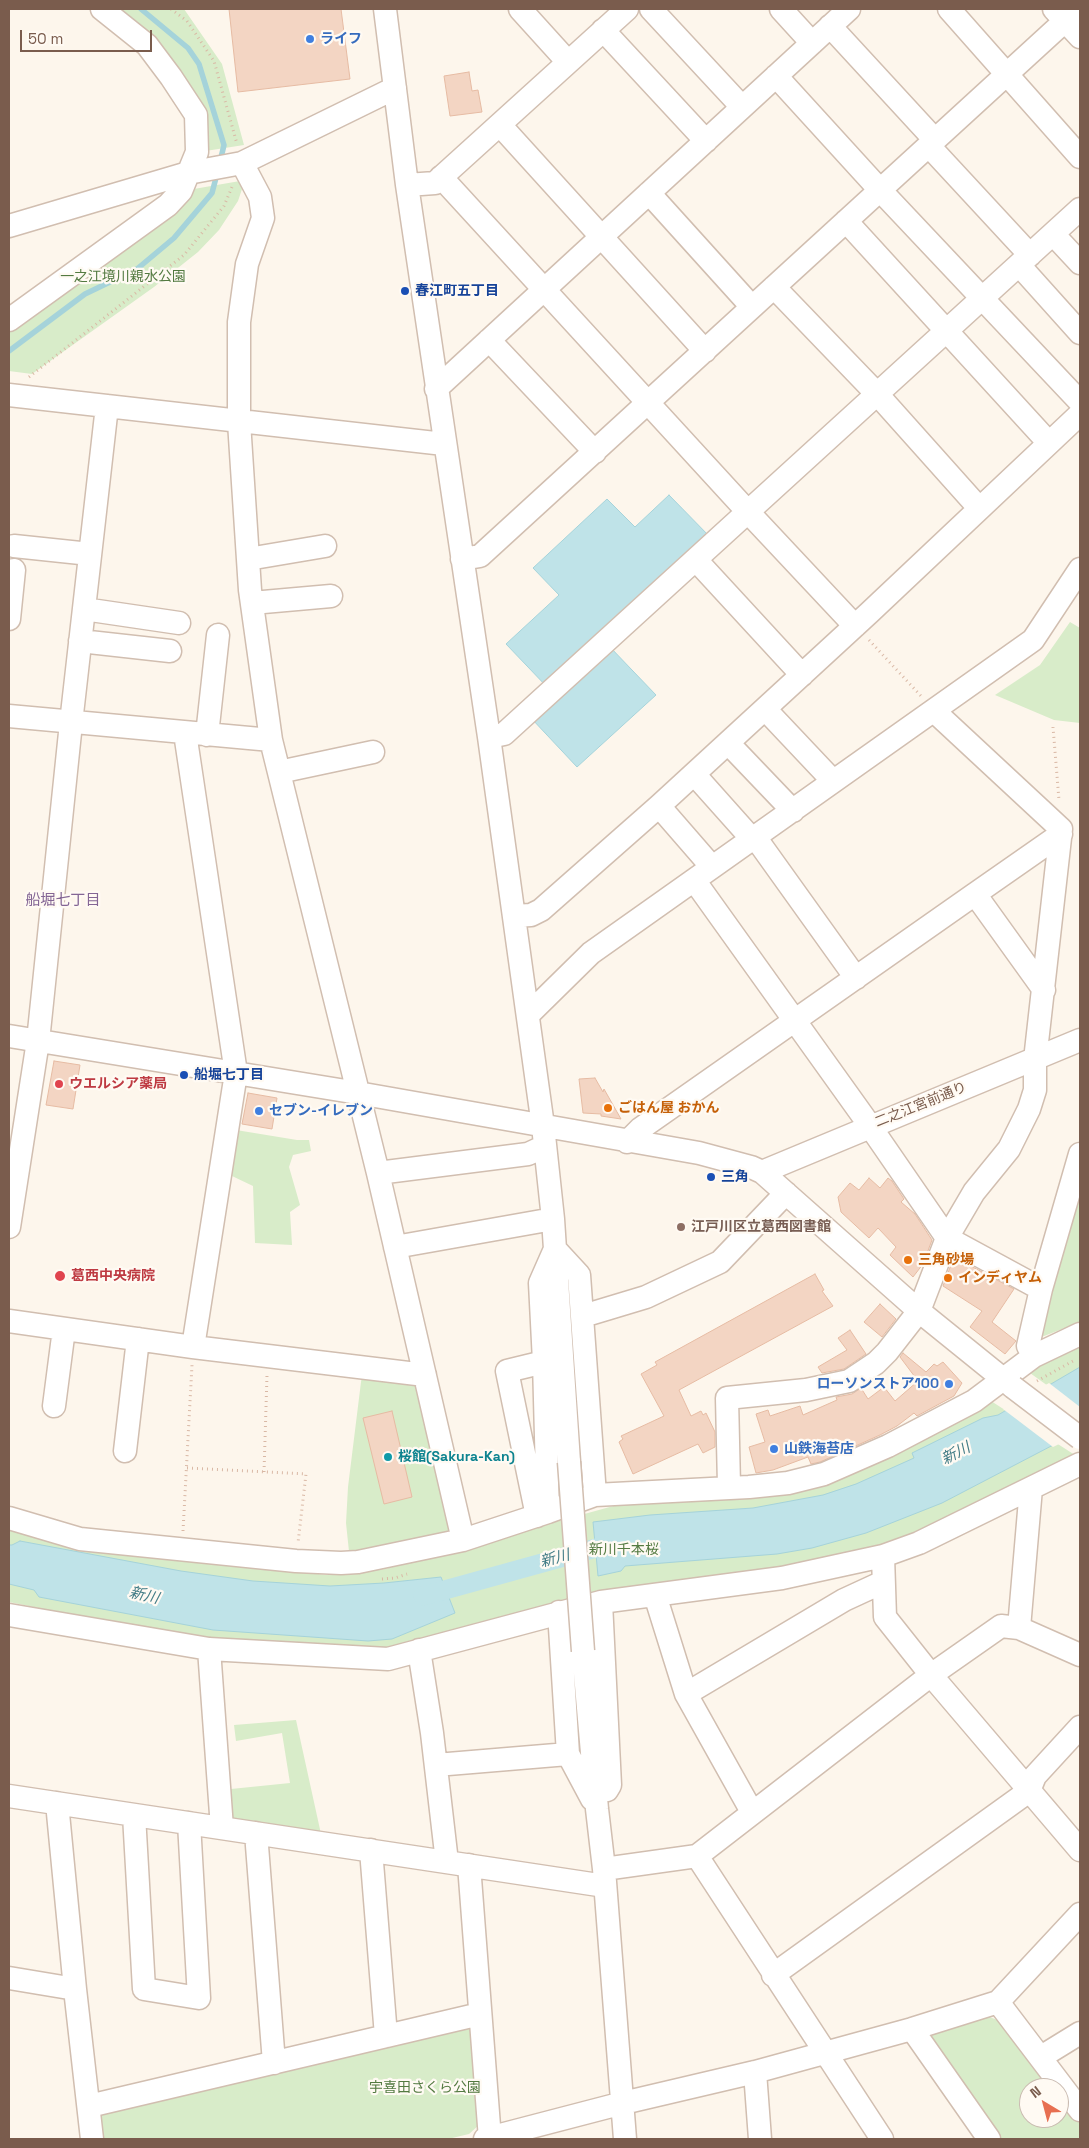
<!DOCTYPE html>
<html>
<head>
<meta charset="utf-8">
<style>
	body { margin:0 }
	#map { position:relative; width:1089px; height:2148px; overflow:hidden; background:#fdf6ec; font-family:"Space Grotesk",sans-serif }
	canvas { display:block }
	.frame { position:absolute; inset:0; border:10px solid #7a5c4d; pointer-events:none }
	.north { position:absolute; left:1019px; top:2078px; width:50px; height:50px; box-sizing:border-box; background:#fffaf3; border:1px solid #cabbb1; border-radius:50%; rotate:323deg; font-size:14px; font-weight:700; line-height:20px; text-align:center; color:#7a5c4d }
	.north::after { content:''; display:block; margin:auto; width:18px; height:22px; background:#e76f51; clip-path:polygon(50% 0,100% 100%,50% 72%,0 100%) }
	.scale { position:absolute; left:20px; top:30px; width:132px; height:22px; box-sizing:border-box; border:2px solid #7a5c4d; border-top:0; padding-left:6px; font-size:15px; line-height:18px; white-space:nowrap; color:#7a5c4d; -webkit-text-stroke:4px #fffaf3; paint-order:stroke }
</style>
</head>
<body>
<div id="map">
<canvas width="1089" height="2148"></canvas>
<div class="frame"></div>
<div class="north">N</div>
<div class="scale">50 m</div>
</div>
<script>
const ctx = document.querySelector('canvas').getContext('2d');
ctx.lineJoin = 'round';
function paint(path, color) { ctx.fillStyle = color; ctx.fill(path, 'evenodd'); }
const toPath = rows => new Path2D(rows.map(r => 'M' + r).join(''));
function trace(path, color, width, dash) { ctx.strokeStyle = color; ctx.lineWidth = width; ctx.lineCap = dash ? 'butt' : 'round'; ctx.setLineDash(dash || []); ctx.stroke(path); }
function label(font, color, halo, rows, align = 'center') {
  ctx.font = font + ' "Space Grotesk","Noto Sans JP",sans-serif'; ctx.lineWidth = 4.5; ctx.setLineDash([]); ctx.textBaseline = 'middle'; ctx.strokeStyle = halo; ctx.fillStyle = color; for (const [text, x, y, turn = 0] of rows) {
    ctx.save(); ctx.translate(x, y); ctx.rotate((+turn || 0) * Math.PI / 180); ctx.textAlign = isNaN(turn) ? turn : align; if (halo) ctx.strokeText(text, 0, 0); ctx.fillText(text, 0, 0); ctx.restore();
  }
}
paint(toPath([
	[114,9,184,9,222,64,244,145,199,152,201,138],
	[240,181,242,189,238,201,219,230,198,252,154,287,32,374,9,371,9,327,188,190],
	[1070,622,1080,628,1080,723,1054,720,995,695,1040,665],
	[236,1130,297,1140,309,1140,311,1151,293,1155,289,1167,300,1205,290,1212,292,1245,255,1243,253,1186,232,1176],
	[1080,1184,1080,1322,1039,1338],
	[1080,1337,1080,1409,1030,1373],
	[362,1374,421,1385,458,1537,350,1561,346,1523,348,1487],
	[991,1401,1078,1457,879,1550,385,1655,208,1642,9,1602,9,1524,81,1545,326,1575,385,1569,617,1505,807,1490],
	[296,1720,321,1834,231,1820,231,1789,290,1783,282,1733,236,1741,234,1725],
	[987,2016,1005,2023,1054,2088,1029,2088,1029,2118,1059,2118,1059,2095,1080,2124,1080,2139,996,2139,922,2033],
	[468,2027,472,2031,479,2125,469,2134,448,2139,100,2139,98,2116,106,2110]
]), '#d8ecc9');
const water = toPath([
	[669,495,712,539,548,688,506,644,559,595,533,568,607,499,635,527,669,495],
	[609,646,656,695,577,767,531,718,609,646],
	[1080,1367,1080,1431,942,1503,866,1533,812,1548,777,1554,625,1566,621,1571,598,1576,593,1522,650,1515,753,1508,823,1495,856,1484,914,1458,912,1453,983,1418,998,1415,1080,1367],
	[20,1541,181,1571,253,1581,330,1586,384,1583,441,1577,455,1613,392,1639,368,1641,213,1630,39,1597,34,1590,9,1584,9,1545,12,1545,20,1541]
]);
paint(water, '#bfe3e8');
trace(water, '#a5d3da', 1);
paint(toPath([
	[1049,1383,1080,1407,1080,1434,1053,1447,1003,1409]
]), '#fdf6ec');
trace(toPath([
	[141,9,188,48,199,64,224,145,220,162],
	[9,351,85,294,137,269,174,238,212,193,217,174]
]), '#a5d3da', 5.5);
trace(toPath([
	[423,1596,600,1547,621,1544]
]), '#bfe3e8', 19);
const building = toPath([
	[229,9,341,9,350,79,238,92,229,9],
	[469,72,472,91,478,90,482,112,450,116,444,76,469,72],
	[54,1061,80,1065,73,1109,46,1105,54,1061],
	[595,1078,603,1092,604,1089,621,1119,601,1116,601,1114,583,1113,579,1079,595,1078],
	[248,1093,277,1098,272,1129,242,1124,248,1093],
	[869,1178,880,1188,888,1178,892,1181,904,1199,901,1202,915,1214,932,1240,923,1264,913,1277,890,1255,896,1247,878,1228,869,1238,841,1212,838,1197,850,1183,859,1190,869,1178],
	[954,1257,1014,1289,992,1322,1016,1341,1005,1354,970,1327,982,1311,943,1286,954,1257],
	[815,1274,824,1290,822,1291,833,1306,679,1390,691,1416,701,1411,703,1415,706,1413,715,1432,715,1447,703,1453,698,1444,633,1474,619,1442,623,1439,621,1436,664,1416,641,1374,657,1365,655,1362,815,1274],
	[880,1304,896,1319,882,1337,864,1322,880,1304],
	[850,1330,866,1354,844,1369,822,1373,818,1367,847,1350,838,1338,850,1330],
	[903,1353,926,1372,934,1364,937,1366,943,1362,962,1383,954,1396,917,1416,914,1413,897,1426,880,1435,820,1462,811,1464,808,1457,773,1470,756,1473,749,1447,765,1442,756,1414,768,1410,770,1416,800,1406,803,1415,837,1400,836,1397,852,1394,861,1388,868,1399,884,1387,895,1401,918,1381,900,1357,903,1353],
	[392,1411,412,1497,384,1504,363,1418,392,1411]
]);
paint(building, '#f3d5c3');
trace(building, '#e6bba3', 1);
const minor = toPath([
	[385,9,407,185,489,737,543,1126,553,1219,569,1462],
	[520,9,568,62],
	[651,9,742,107],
	[781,9,812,43],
	[949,9,1080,157],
	[1054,9,1080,37],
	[830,26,935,140],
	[603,30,706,141],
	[776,76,880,190,1080,402],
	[500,125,705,351],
	[929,146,1030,255],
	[242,163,260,197,263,218,247,264,239,322,239,422,250,590,271,740,378,1173,463,1540],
	[441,177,749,513,855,626],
	[407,185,435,183,627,9],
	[649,193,752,307],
	[846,221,1049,443],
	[9,226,188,173,242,163,395,88],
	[1053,234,1080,263],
	[1019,265,1080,333],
	[774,287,878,395,979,508],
	[9,320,168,205,181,191,197,152,196,115,171,77,147,45,102,9],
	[489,340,595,452],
	[436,389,849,9],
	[9,395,444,444],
	[14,546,90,554],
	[248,559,325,546],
	[462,559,480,556,1078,9],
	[696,560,802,675],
	[252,603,331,596],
	[84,609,179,623],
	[9,619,14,570],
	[80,641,170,651],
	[765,709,833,781],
	[9,716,271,740],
	[185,733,236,1073,193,1347],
	[207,735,218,635],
	[489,737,504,734,1080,209],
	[728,743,793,811],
	[279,772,373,752],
	[694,774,752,839],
	[659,806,712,867],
	[755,837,856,978],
	[694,880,863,1116,947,1238,1041,1289],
	[975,894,1061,834],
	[514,916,531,915,541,910,659,806,869,613,1080,414],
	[529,1014,591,953,1033,640,1080,569],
	[9,1036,358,1093,699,1153,751,1167,762,1172,919,1311,1013,1387],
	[627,1142,640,1129,975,894,1044,990],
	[762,1172,1080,1040],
	[378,1173,528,1154,545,1146],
	[9,1227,38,1041,71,723,107,406],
	[395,1247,553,1219],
	[555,1249,579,1275,595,1495,548,1512,544,1362,540,1283,555,1249],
	[583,1316,646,1297,720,1262,786,1193],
	[9,1321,193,1347,425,1375],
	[1034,1356,1028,1346,1041,1289,1080,1154],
	[54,1406,64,1329],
	[125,1451,138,1339],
	[729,1486,727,1398,806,1390,849,1381,876,1363,887,1352,919,1311,947,1238,974,1192,1009,1149,1029,1109,1035,1090,1035,1060,1061,829,934,711],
	[595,1495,749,1487,788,1483,824,1474,888,1446,974,1401,1034,1356,1080,1334],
	[537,1516,507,1371,544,1362],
	[9,1518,80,1539,296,1561,341,1563,358,1562,463,1540,548,1512],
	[883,1556,885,1617,931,1675,1080,1850],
	[655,1595,686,1694,752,1812],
	[601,1602,610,1785,607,1790],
	[559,1612,568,1754,592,1799],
	[9,1615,209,1649,388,1659,601,1602,782,1578,883,1556,919,1543,1080,1464],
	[1019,1628,1031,1488],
	[209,1649,222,1828],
	[419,1650,432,1733,447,1862],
	[583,1651,597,1809,604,1869,625,2139],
	[686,1694,844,1600,883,1582],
	[436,1765,568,1754],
	[9,1796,605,1886],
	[57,1803,75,1989,92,2139],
	[134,1815,144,1989,199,1998,189,1823],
	[256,1833,274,2063],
	[371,1850,386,2036],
	[697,1856,882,2139],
	[469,1865,490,2139],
	[604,1869,697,1856,931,1675,1001,1626,1019,1628,1080,1655],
	[773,1975,1029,1791,1035,1776,1080,1727],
	[9,1978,75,1989],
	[998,2002,1080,2110],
	[912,2029,989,2139],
	[1041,2057,1080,2033],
	[755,2072,760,2139],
	[89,2106,480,2014],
	[485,2139,623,2103,755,2072,912,2029,998,2002,1080,1914]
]);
trace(minor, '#d1beb0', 25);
trace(toPath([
	[171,9,187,21,214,61,237,144],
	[29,377,184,255,224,206,232,187],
	[869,640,921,696],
	[1053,727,1059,800],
	[1037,1381,1073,1361],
	[187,1468,306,1474,298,1543],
	[264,1472,267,1375],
	[183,1531,192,1365],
	[382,1579,395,1578,407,1574]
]), '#d9b8a5', 3, [1, 4]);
trace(minor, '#fff', 22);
const minorBridge = toPath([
	[1013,1387,1080,1438],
	[569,1462,583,1651]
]);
trace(minorBridge, '#d1beb0', 25, []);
trace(minorBridge, '#fff', 22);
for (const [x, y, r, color] of [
	[310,39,5,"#3f7fe0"],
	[405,291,5,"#1a4fb4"],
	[184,1075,5,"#1a4fb4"],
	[59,1084,5,"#e0444e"],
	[608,1108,5,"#e8710a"],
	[259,1111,5,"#3f7fe0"],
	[711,1177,5,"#1a4fb4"],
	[681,1227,5,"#8d6e63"],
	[908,1260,5,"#e8710a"],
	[60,1276,6,"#e0444e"],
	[948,1278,5,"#e8710a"],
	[949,1384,5,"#3f7fe0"],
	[774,1449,5,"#3f7fe0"],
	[388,1457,5,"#0f9aa8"]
]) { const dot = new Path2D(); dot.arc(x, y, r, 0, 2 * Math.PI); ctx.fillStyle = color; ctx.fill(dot); trace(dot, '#fffaf3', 2); }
label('bold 14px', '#366cbe', '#fffaf3', [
	["ライフ",320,39],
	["セブン-イレブン",269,1111],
	["ローソンストア100",939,1384,"right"],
	["山鉄海苔店",784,1449]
], 'left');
label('14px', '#537a41', '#fffaf3', [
	["一之江境川親水公園",123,277],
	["新川千本桜",624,1550],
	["宇喜田さくら公園",425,2088]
]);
label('bold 14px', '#164399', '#fffaf3', [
	["春江町五丁目",415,291],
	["船堀七丁目",194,1075],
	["三角",721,1177]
], 'left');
label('bold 14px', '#be3a42', '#fffaf3', [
	["ウエルシア薬局",69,1084],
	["葛西中央病院",71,1276]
], 'left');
label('14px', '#7a5c4d', '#fffaf3', [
	["二之江宮前通り",921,1105,-22]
]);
label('bold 14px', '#c56008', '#fffaf3', [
	["ごはん屋 おかん",618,1108],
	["三角砂場",918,1260],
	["インディヤム",958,1278]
], 'left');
label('bold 14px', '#785e54', '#fffaf3', [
	["江戸川区立葛西図書館",691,1227]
], 'left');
label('bold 14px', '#0d838f', '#fffaf3', [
	["桜館(Sakura-Kan)",398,1457]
], 'left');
label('15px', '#846695', '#fffaf3', [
	["船堀七丁目",63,901]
]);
label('italic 15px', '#437c86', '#fffaf3', [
	["新川",956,1454,-27],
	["新川",555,1559,-15],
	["新川",144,1596,13]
]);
</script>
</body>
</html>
